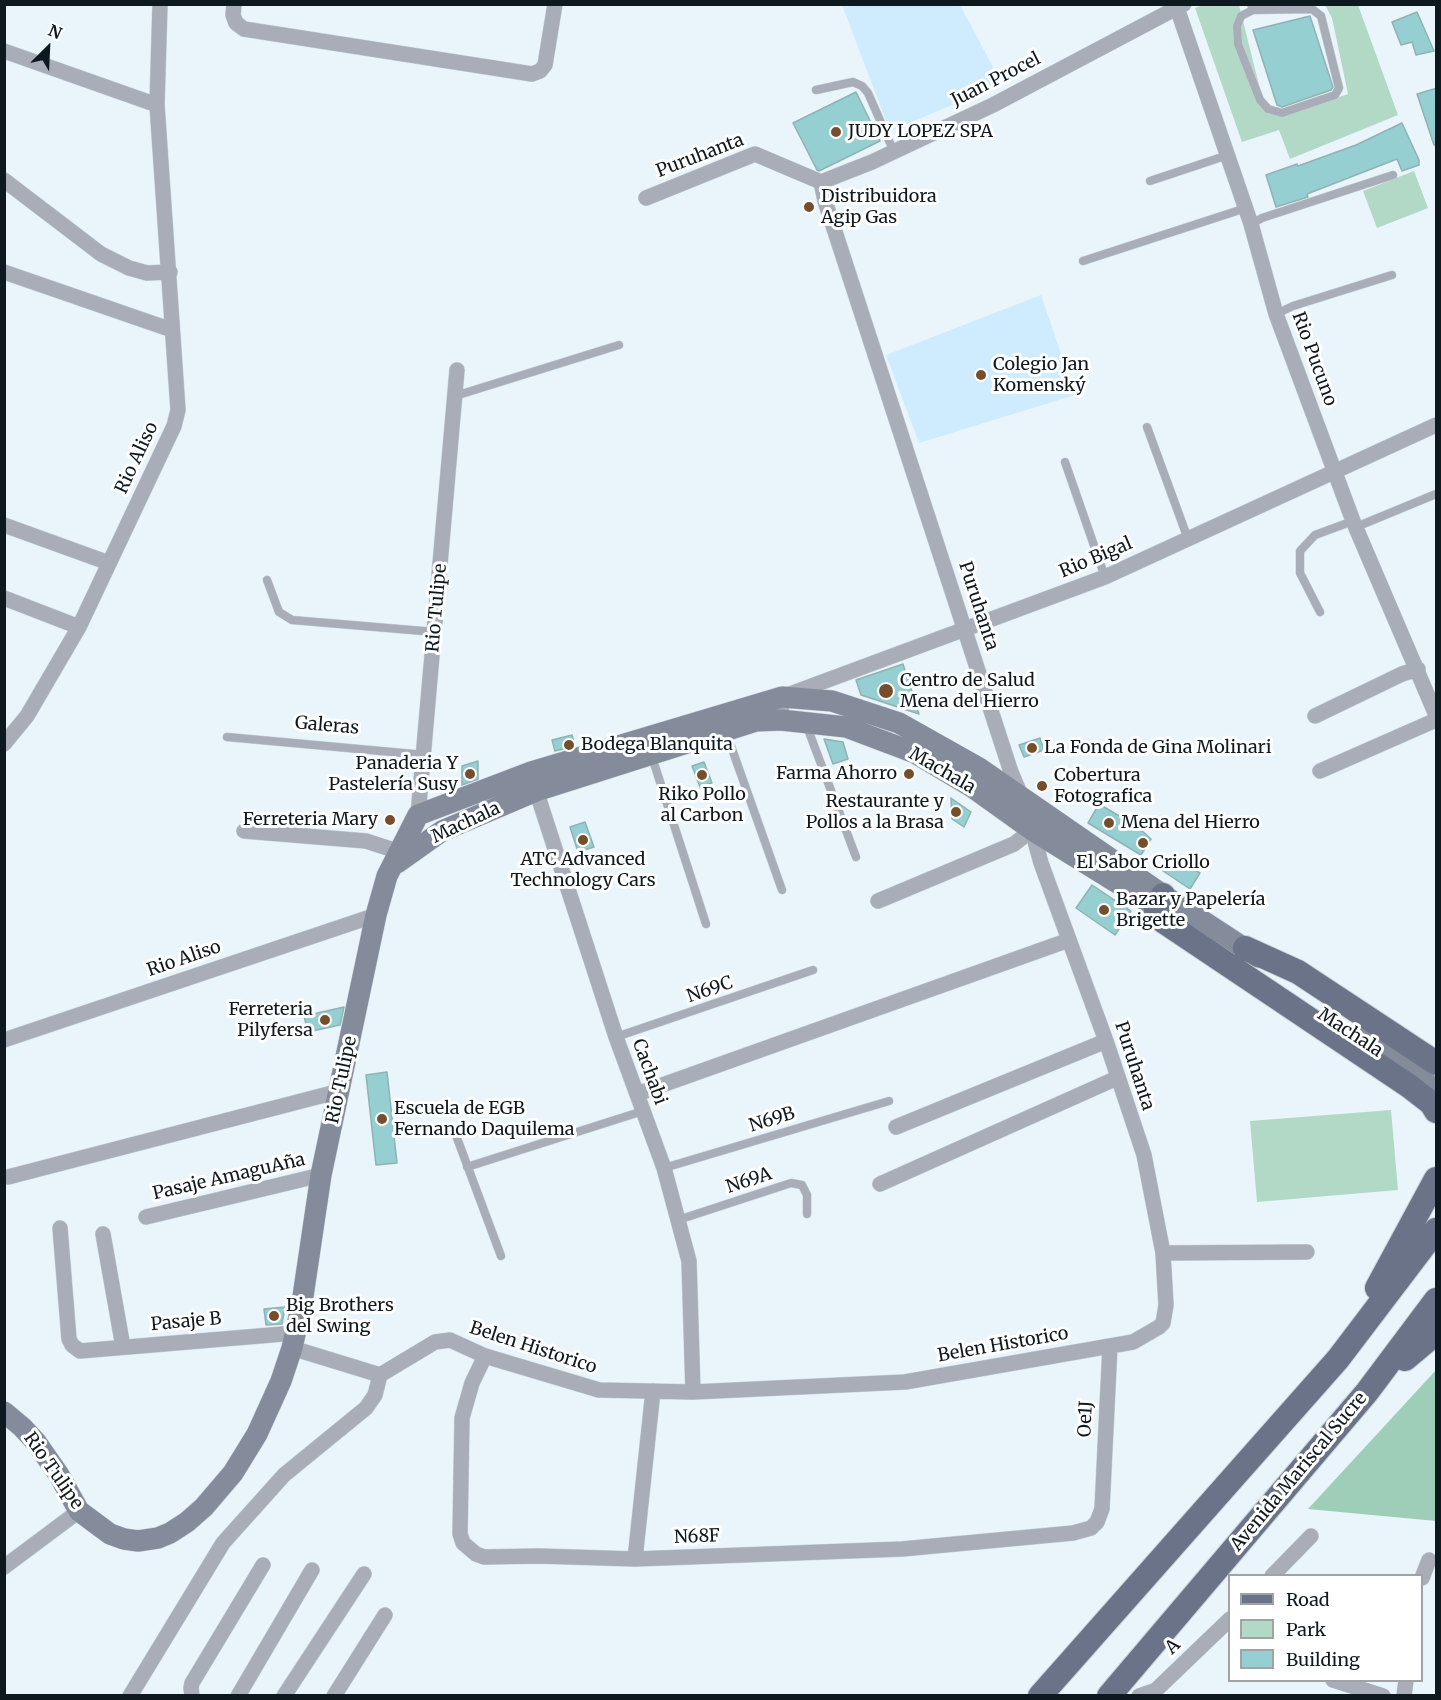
<!DOCTYPE html>
<html>
<head>
<meta charset="utf-8">
<style>
	body { margin:0 }
	#map { position:relative; width:1441px; height:1700px; overflow:hidden; background:#e9f5fb; font-family:Merriweather,serif }
	canvas { display:block }
	.frame { position:absolute; inset:0; border:6px solid #0e191f; pointer-events:none }
	.legend { position:absolute; left:1228px; top:1574px; width:195px; height:108px; box-sizing:border-box; background:#fff; border:2px solid #9fa3a5; margin:0; padding:8px 10px; list-style:none; font-size:18px; color:#0e191f }
	.legend li { display:flex; align-items:center; gap:12px; height:30px }
	.legend b { width:30px; border:2px solid #9fa3a5 }
	.north { position:absolute; left:18px; top:18px; width:60px; height:60px; -webkit-text-stroke:4px #fff; paint-order:stroke; rotate:24deg; font-size:16px; font-weight:700; line-height:24px; text-align:center; color:#0e191f }
	.north::after { content:''; display:block; margin:auto; width:21px; height:27px; background:#0e191f; clip-path:polygon(50% 0,100% 100%,50% 72%,0 100%) }
</style>
</head>
<body>
<div id="map">
<canvas width="1441" height="1700"></canvas>
<div class="frame"></div>
<ul class="legend">
<li><b style="height:8px;background:#6a7387"></b>Road</li>
<li><b style="height:16px;background:#b1d9c6"></b>Park</li>
<li><b style="height:16px;background:#96cfd1"></b>Building</li>
</ul>
<div class="north">N</div>
</div>
<script>
const ctx = document.querySelector('canvas').getContext('2d');
ctx.lineJoin = 'round';
function paint(path, color) { ctx.fillStyle = color; ctx.fill(path, 'evenodd'); }
const toPath = rows => new Path2D(rows.map(r => 'M' + r).join(''));
function trace(path, color, width, dash) { ctx.strokeStyle = color; ctx.lineWidth = width; ctx.lineCap = dash ? 'butt' : 'round'; ctx.setLineDash(dash || []); ctx.stroke(path); }
function label(font, color, halo, rows, align = 'center') {
  ctx.font = font + ' Merriweather,serif'; ctx.lineWidth = 6; ctx.setLineDash([]); ctx.textBaseline = 'middle'; ctx.strokeStyle = halo; ctx.fillStyle = color; for (const [text, x, y, turn = 0] of rows) {
    ctx.save(); ctx.translate(x, y); ctx.rotate((+turn || 0) * Math.PI / 180); ctx.textAlign = isNaN(turn) ? turn : align; if (halo) ctx.strokeText(text, 0, 0); ctx.fillText(text, 0, 0); ctx.restore();
  }
}
paint(toPath([
	[842,5,960,5,1002,84,890,131],
	[1041,295,1075,395,919,443,886,355]
]), '#ceecfd');
paint(toPath([
	[1203,5,1239,5,1263,101,1287,115,1348,94,1332,18,1325,5,1358,5,1398,115,1290,159,1279,130,1242,142,1195,8],
	[1414,171,1428,208,1377,228,1363,191],
	[1391,1110,1398,1190,1257,1202,1250,1121]
]), '#b1d9c6');
paint(toPath([
	[1436,1370,1436,1521,1308,1509]
]), '#9fceb8');
const building = toPath([
	[1417,12,1434,51,1416,55,1412,42,1401,45,1392,22,1417,12],
	[1310,16,1333,87,1331,90,1282,107,1277,105,1253,30,1310,16],
	[1437,88,1437,145,1434,145,1417,94,1437,88],
	[856,92,880,141,819,171,817,170,793,123,856,92],
	[1402,123,1419,160,1419,165,1402,171,1397,159,1307,194,1308,197,1276,207,1266,175,1297,164,1298,166,1356,145,1402,123],
	[903,664,919,714,861,695,856,680,903,664],
	[572,735,575,746,555,751,552,740,572,735],
	[1040,738,1044,750,1024,757,1019,745,1040,738],
	[824,739,843,742,848,759,833,764,824,739],
	[478,761,478,779,462,785,462,766,478,761],
	[704,762,712,783,700,787,692,766,704,762],
	[951,798,971,812,964,827,952,819,951,798],
	[1099,804,1138,827,1151,839,1141,855,1088,823,1099,804],
	[585,822,594,847,578,852,570,827,585,822],
	[1173,856,1200,873,1190,889,1163,871,1173,856],
	[1092,885,1131,911,1115,935,1076,908,1092,885],
	[344,1007,340,1025,308,1032,304,1016,344,1007],
	[387,1072,397,1163,376,1165,366,1075,387,1072],
	[285,1307,282,1324,266,1325,264,1309,285,1307]
]);
paint(building, '#96cfd1');
trace(building, '#8fb2b4', 1.5);
const lane = toPath([
	[1251,4,1253,10,1312,9,1321,16,1339,88,1335,95,1282,113,1268,109,1260,100,1238,44,1237,26,1241,16,1253,10],
	[816,90,853,82,862,86,868,93,894,152],
	[1150,181,1228,155],
	[1251,224,1262,218,1393,175],
	[1083,261,1246,208],
	[1276,314,1293,306,1392,275],
	[455,396,619,345],
	[1147,427,1188,539],
	[1065,462,1105,577],
	[1356,527,1436,494],
	[267,580,279,612,292,620,435,632],
	[1320,612,1300,573,1300,551,1315,535,1353,521],
	[806,724,856,857],
	[726,732,782,890],
	[227,737,425,755],
	[651,754,706,924],
	[616,1037,813,970],
	[454,1130,501,1256],
	[467,1167,643,1111],
	[664,1168,889,1101],
	[678,1220,791,1183,802,1185,807,1195,807,1214]
]);
const street = toPath([
	[234,4,233,15,236,23,244,29,532,74,540,71,545,65,555,4],
	[1177,8,1251,224,1276,314,1353,521,1436,715],
	[4,51,157,105],
	[4,180,101,254,129,268,147,273,170,272],
	[821,182,825,201,1011,772,1022,798],
	[821,182,872,162,993,105,1184,4],
	[646,198,755,154,821,182],
	[4,272,172,330],
	[4,525,109,563],
	[4,598,79,627],
	[1315,716,1402,674,1418,669],
	[781,720,782,697,1105,577,1436,425],
	[4,744,27,716,79,627,174,426,178,410,157,105,160,4],
	[1320,771,1436,720],
	[534,784,616,1037,664,1168,678,1220,689,1261,693,1392],
	[418,815,457,370],
	[244,831,366,841,400,852],
	[878,901,1014,844,1032,830],
	[4,1040,376,915],
	[637,1094,1069,940],
	[896,1127,1106,1041],
	[8,1177,340,1091],
	[880,1184,1117,1078],
	[146,1217,321,1175],
	[60,1228,69,1339,72,1345,80,1351,295,1333],
	[103,1234,123,1347],
	[1163,1253,1307,1252],
	[292,1348,380,1375],
	[485,1356,472,1383,462,1418,460,1534,463,1543,476,1554,484,1557,539,1556,635,1559,902,1549,1073,1533,1091,1528,1097,1522,1102,1509,1110,1346],
	[635,1559,653,1391],
	[4,1567,79,1511],
	[1272,1576,1311,1536],
	[1422,1578,1429,1560],
	[1333,1680,1383,1696],
	[130,1696,223,1543,284,1475,366,1408,375,1395,380,1375,435,1342,450,1340,485,1356,599,1390,693,1392,905,1382,1133,1342,1159,1327,1163,1323,1166,1305,1163,1253,1144,1155,1106,1041,1041,863,1031,827],
	[192,1696,191,1688,192,1683,263,1565],
	[238,1696,312,1570],
	[284,1696,364,1574],
	[334,1696,385,1615],
	[1139,1696,1156,1690,1230,1619],
	[1404,1696,1406,1680]
]);
const secondary = toPath([
	[397,863,442,831,536,791,756,721,781,720,846,727,915,753,972,787,1032,830,1166,913],
	[1353,1035,1436,1089],
	[4,1412,22,1427,36,1442,59,1475,79,1511,110,1534,124,1539,138,1541,158,1538,170,1533,187,1522,204,1507,233,1473,257,1434,281,1381,292,1348,302,1303,321,1175,376,915,387,876,418,815,531,772,782,697,832,701,899,723,979,768,1163,895,1258,957]
]);
const primary = toPath([
	[1163,895,1156,907,1156,911,1163,921,1409,1086,1431,1103,1436,1111],
	[1245,948,1298,972,1436,1063],
	[1377,1288,1436,1179],
	[1405,1359,1436,1333],
	[1040,1696,1338,1359,1436,1230],
	[1109,1696,1367,1392,1436,1300]
]);
trace(lane, '#c6d2d8', 9);
trace(street, '#c6d2d8', 16);
trace(secondary, '#c6d2d8', 22);
trace(primary, '#c6d2d8', 26);
trace(lane, '#a8adb8', 8);
trace(street, '#a8adb8', 15);
trace(secondary, '#848b9b', 21);
trace(primary, '#6a7387', 24);
for (const [x, y, r, color] of [
	[836,132,6,"#754f2c"],
	[809,207,6,"#754f2c"],
	[981,375,6,"#754f2c"],
	[886,691,8,"#754f2c"],
	[569,745,6,"#754f2c"],
	[1032,748,6,"#754f2c"],
	[470,774,6,"#754f2c"],
	[909,774,6,"#754f2c"],
	[702,775,6,"#754f2c"],
	[1042,786,6,"#754f2c"],
	[956,812,6,"#754f2c"],
	[390,820,6,"#754f2c"],
	[1109,823,6,"#754f2c"],
	[583,840,6,"#754f2c"],
	[1143,843,6,"#754f2c"],
	[1104,910,6,"#754f2c"],
	[325,1020,6,"#754f2c"],
	[382,1119,6,"#754f2c"],
	[274,1316,6,"#754f2c"]
]) { const dot = new Path2D(); dot.arc(x, y, r, 0, 2 * Math.PI); ctx.fillStyle = color; ctx.fill(dot); trace(dot, '#fff', 2); }
label('18px', '#0e191f', '#fff', [
	["Juan Procel",996,80,-27],
	["Puruhanta",700,156,-21],
	["Rio Pucuno",1314,359,70],
	["Rio Aliso",137,458,-65],
	["Rio Bigal",1096,558,-23],
	["Puruhanta",978,606,72],
	["Rio Tulipe",437,608,-85],
	["Galeras",327,726,5],
	["Machala",942,771,30],
	["Machala",466,823,-25],
	["Rio Aliso",184,959,-19],
	["N69C",710,990,-19],
	["Machala",1350,1033,33],
	["Puruhanta",1134,1066,72],
	["Cachabi",649,1072,70],
	["Rio Tulipe",342,1080,-78],
	["N69B",772,1120,-17],
	["Pasaje AmaguAña",229,1177,-13],
	["N69A",749,1181,-18],
	["Pasaje B",186,1322,-5],
	["Belen Historico",1003,1345,-10],
	["Belen Historico",533,1348,18],
	["Oe1J",1086,1419,-87],
	["Rio Tulipe",53,1471,55],
	["Avenida Mariscal Sucre",1299,1472,-50],
	["N68F",697,1537,-2],
	["A",1173,1647,-44]
]);
label('18px', '#0e191f', '#fff', [
	["JUDY LOPEZ SPA",848,132],
	["Distribuidora",821,197],
	["Agip Gas",821,218],
	["Colegio Jan",993,365],
	["Komenský",993,386],
	["Centro de Salud",900,681],
	["Mena del Hierro",900,702],
	["Bodega Blanquita",581,745],
	["La Fonda de Gina Molinari",1044,748],
	["Panaderia Y",458,764,"right"],
	["Pastelería Susy",458,785,"right"],
	["Farma Ahorro",897,774,"right"],
	["Cobertura",1054,776],
	["Fotografica",1054,797],
	["Riko Pollo",702,795,"center"],
	["al Carbon",702,816,"center"],
	["Restaurante y",944,802,"right"],
	["Pollos a la Brasa",944,823,"right"],
	["Ferreteria Mary",378,820,"right"],
	["Mena del Hierro",1121,823],
	["ATC Advanced",583,860,"center"],
	["Technology Cars",583,881,"center"],
	["El Sabor Criollo",1143,863,"center"],
	["Bazar y Papelería",1116,900],
	["Brigette",1116,921],
	["Ferreteria",313,1010,"right"],
	["Pilyfersa",313,1031,"right"],
	["Escuela de EGB",394,1109],
	["Fernando Daquilema",394,1130],
	["Big Brothers",286,1306],
	["del Swing",286,1327]
], 'left');
</script>
</body>
</html>
